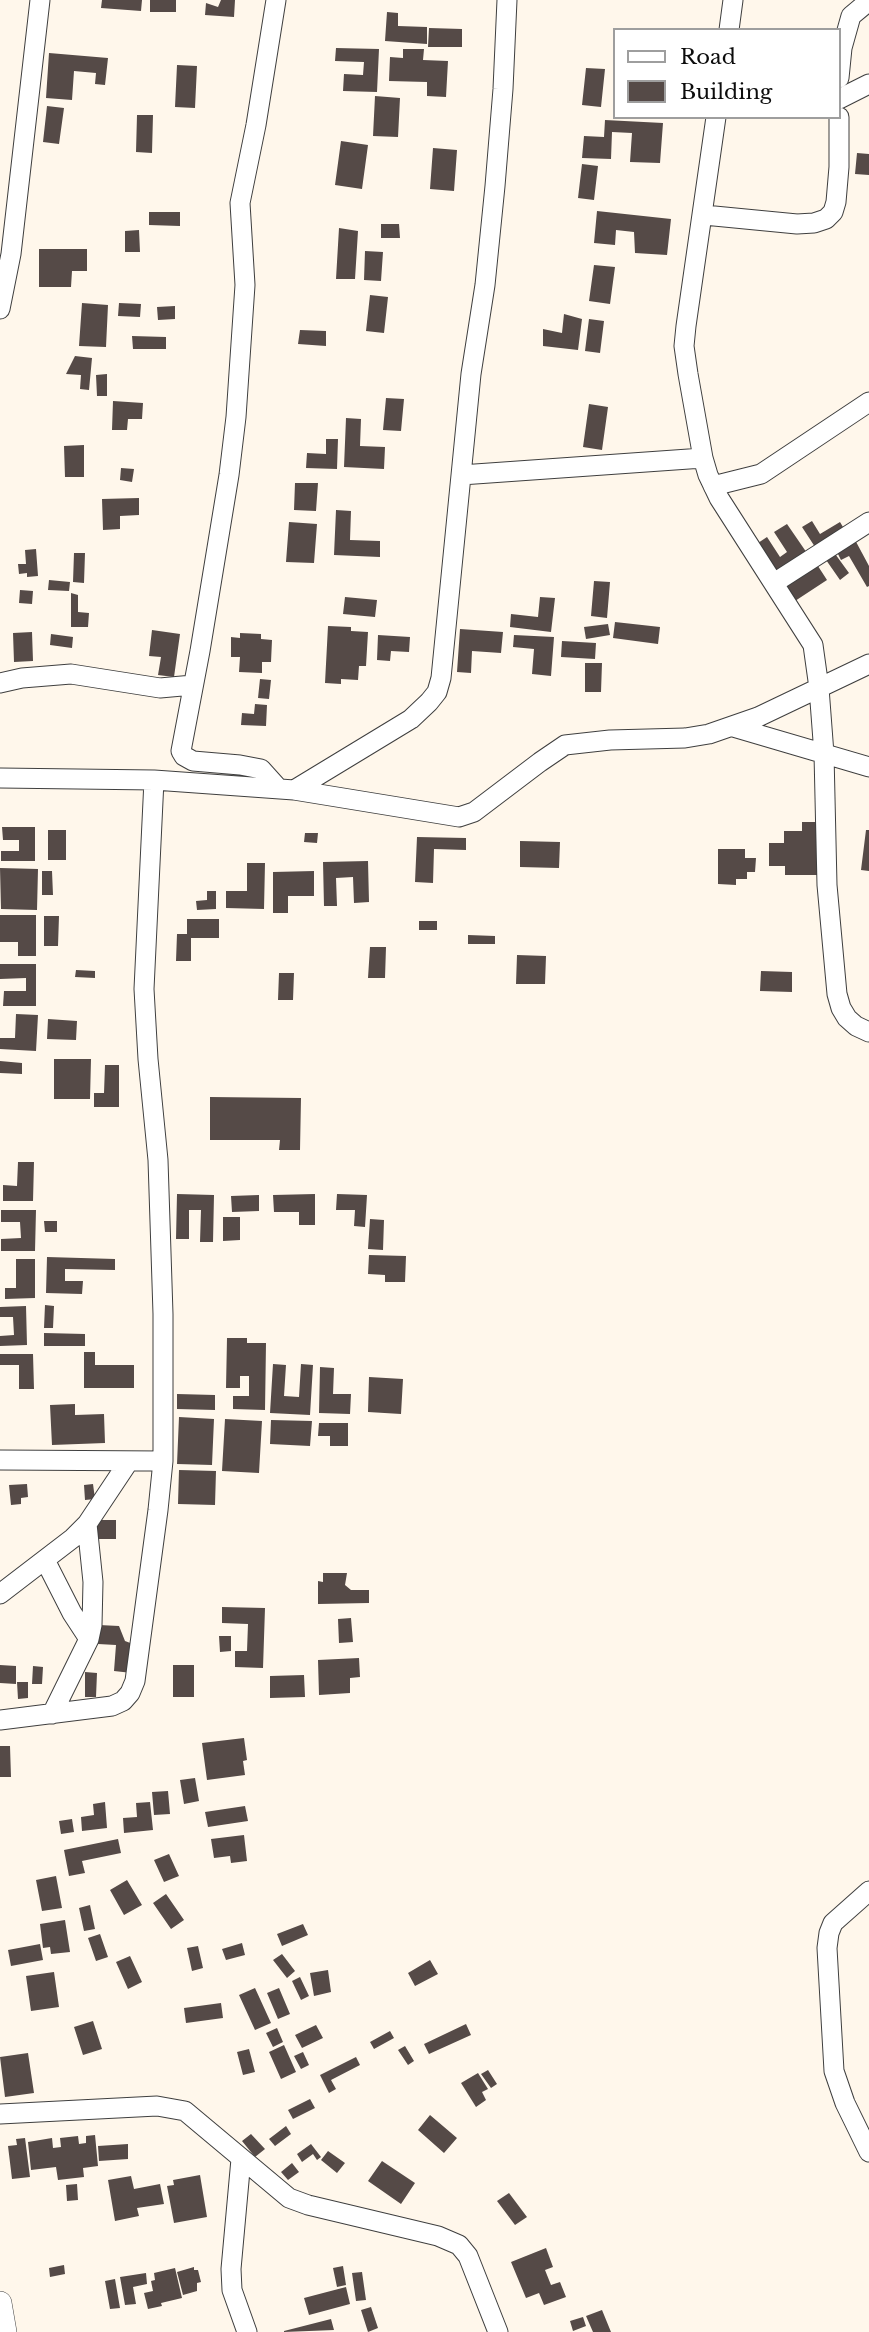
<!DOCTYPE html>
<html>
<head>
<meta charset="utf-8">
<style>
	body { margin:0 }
	#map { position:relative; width:869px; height:2332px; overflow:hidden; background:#fff7eb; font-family:"Libre Baskerville",serif }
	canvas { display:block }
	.legend { position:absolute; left:613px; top:28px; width:228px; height:91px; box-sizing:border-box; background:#fff; border:2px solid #9e9e9e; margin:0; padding:9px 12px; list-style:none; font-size:21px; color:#0c0c0c }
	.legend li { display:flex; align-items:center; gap:14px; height:35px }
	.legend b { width:35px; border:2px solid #9e9e9e }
</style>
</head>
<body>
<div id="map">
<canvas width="869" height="2332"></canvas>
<ul class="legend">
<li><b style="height:9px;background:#fff"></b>Road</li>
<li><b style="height:19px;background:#554a47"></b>Building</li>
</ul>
</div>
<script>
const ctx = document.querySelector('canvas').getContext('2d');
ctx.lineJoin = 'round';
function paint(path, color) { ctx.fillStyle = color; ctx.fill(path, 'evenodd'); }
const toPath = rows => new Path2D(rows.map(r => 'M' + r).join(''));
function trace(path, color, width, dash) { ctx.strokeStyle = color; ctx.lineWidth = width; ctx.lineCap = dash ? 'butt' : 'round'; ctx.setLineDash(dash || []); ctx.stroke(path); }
paint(toPath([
	[102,0,142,0,141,11,101,8],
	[150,0,176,0,176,12,150,12],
	[221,0,235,0,234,17,205,15,206,3,218,7],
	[387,12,398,13,398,26,427,27,427,44,385,41],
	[429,28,462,29,462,47,428,47],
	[336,48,379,49,377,92,343,91,344,74,363,75,364,62,335,61],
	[403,49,424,49,423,60,448,61,446,97,427,96,427,82,389,81,390,57,403,58],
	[49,53,108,58,105,85,95,84,96,73,74,71,72,100,46,98],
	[177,65,197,66,195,108,175,107],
	[586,68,605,69,601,107,582,105],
	[375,96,400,98,398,137,373,136],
	[47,106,64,108,59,144,43,142],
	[137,115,153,115,152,153,136,152],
	[605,120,663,123,660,163,630,162,632,133,612,132,611,159,582,158,584,136,604,137],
	[341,141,368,145,362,189,335,185],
	[433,148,457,150,454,191,430,189],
	[857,153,869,154,869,175,855,174],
	[582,164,598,166,594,200,578,198],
	[597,211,671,219,667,255,635,253,634,232,616,230,615,245,594,243],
	[149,212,180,212,180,226,149,225],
	[381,224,399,224,400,238,381,238],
	[339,228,358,231,355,279,336,279],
	[139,230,140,252,125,252,125,231],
	[39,249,87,249,87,271,72,271,71,287,39,287],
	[365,251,383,252,381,281,364,280],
	[594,265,615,267,610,304,589,301],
	[370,295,388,297,384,333,366,331],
	[82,303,108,305,106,347,79,346],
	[119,303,141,304,140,317,118,316],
	[175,306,175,319,158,320,157,307],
	[564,314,582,319,578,350,543,346,543,329,562,333],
	[589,319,604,321,600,353,585,351],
	[300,330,326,331,326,346,298,344],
	[132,336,166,337,166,349,133,349],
	[75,356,92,358,89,390,80,389,81,375,66,374],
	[107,374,107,396,97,396,96,375],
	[386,398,404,399,401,431,383,430],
	[113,401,143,403,142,419,128,419,127,430,112,430],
	[589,404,608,407,602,450,583,447],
	[346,418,361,419,360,446,385,447,384,469,344,467],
	[326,439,338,439,337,469,306,468,307,453,326,454],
	[84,445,84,477,65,477,64,446],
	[121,468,134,469,132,482,120,480],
	[295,483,318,483,316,511,294,510],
	[139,498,139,515,120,516,120,529,103,530,102,499],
	[336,510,351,511,350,540,380,541,380,557,334,555],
	[812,521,820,534,840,522,846,532,817,550,802,527],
	[289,522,317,524,314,563,286,562],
	[787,524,809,556,776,577,755,545,767,537,780,557,787,552,774,532],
	[854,538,869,566,869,586,867,587,849,556,841,560,835,548],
	[36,549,38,576,27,577,27,573,19,574,18,564,26,564,25,550],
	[833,551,849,573,840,580,824,557],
	[74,553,85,553,84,583,73,582],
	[816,563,827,580,795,601,784,583],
	[49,580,70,582,69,591,48,590],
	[594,581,610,582,607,618,591,616],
	[20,590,33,591,32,604,19,603],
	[71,593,78,595,78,612,89,613,88,627,71,627],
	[345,597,377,600,375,617,343,614],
	[540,597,555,598,551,632,510,627,511,614,538,617],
	[615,622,660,627,658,644,613,638],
	[608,624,610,635,586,639,584,627],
	[328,626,351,627,351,631,368,632,366,666,359,666,358,680,341,679,341,684,325,683],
	[460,629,503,632,501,653,472,651,471,673,457,672],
	[152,630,180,634,174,677,158,675,161,657,149,656],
	[32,632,33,661,14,662,13,633],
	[240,633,261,634,261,639,272,640,271,662,262,662,262,673,239,672,240,657,231,657,231,637,240,638],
	[51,634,73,637,72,648,50,645],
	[378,635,410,637,409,652,391,651,390,661,377,660],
	[514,635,554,637,551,676,532,674,534,649,513,647],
	[562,641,596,643,595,659,561,657],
	[585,663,602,663,601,692,585,692],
	[260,679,271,680,269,699,258,698],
	[255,704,267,705,266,726,241,725,242,713,254,714],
	[802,822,817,822,817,875,785,875,785,866,769,866,769,843,784,843,784,831,802,831],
	[2,827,35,827,35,861,1,861,1,851,19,851,19,840,3,840],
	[48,830,66,830,66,860,48,860],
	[866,830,869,830,869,871,861,870],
	[305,833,318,833,317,843,304,842],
	[417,837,466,838,466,850,434,849,433,883,415,882],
	[520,841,560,842,559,868,520,867],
	[718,849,745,849,745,858,756,858,755,872,747,872,747,879,736,879,736,885,718,884],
	[368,861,369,902,354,903,353,877,336,878,337,906,324,906,323,862],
	[247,863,265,863,264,909,226,908,226,891,247,891],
	[0,868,38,869,37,910,1,909],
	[42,871,52,871,53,895,42,895],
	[314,871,314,896,288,896,288,913,273,913,273,872],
	[207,891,216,891,216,909,197,910,196,901,207,900],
	[0,915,36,915,36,956,18,956,18,942,0,942],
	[44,916,59,916,58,946,44,946],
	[187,919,219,919,219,938,191,938,191,961,176,961,177,934,187,934],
	[419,921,437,921,437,930,419,930],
	[468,935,495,936,495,944,468,944],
	[370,947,386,947,385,978,368,978],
	[517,955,546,956,545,984,516,984],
	[0,964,36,964,36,1006,3,1006,4,991,26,991,26,978,0,979],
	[76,970,95,971,95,978,75,977],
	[761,971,792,972,792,992,760,991],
	[279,973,294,973,293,1000,278,1000],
	[16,1014,38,1015,36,1051,0,1049,0,1038,15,1038],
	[48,1019,77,1021,76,1040,47,1039],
	[54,1059,91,1059,90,1099,54,1099],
	[0,1061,22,1063,22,1074,0,1073],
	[105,1065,119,1065,119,1107,94,1107,94,1093,104,1093],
	[210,1097,301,1098,300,1150,279,1150,280,1140,210,1140],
	[18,1162,34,1162,33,1201,3,1201,3,1185,17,1186],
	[177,1194,214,1195,213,1242,200,1242,201,1210,189,1210,189,1239,176,1239],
	[315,1194,315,1225,299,1225,299,1212,274,1212,273,1195],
	[337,1194,367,1195,365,1227,354,1226,355,1210,336,1210],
	[259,1195,259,1211,232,1212,231,1196],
	[1,1210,36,1210,35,1251,1,1251,1,1239,21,1238,20,1222,1,1222],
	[223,1217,240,1217,240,1240,223,1241],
	[370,1219,384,1220,383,1250,368,1249],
	[44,1221,57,1221,57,1232,45,1232],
	[369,1255,406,1256,405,1282,385,1282,385,1275,368,1274],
	[47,1257,115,1259,115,1270,65,1269,65,1281,83,1281,82,1294,46,1293],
	[16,1259,35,1259,35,1298,5,1299,5,1288,16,1288],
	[45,1305,54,1306,53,1328,44,1328],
	[26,1306,27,1345,0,1346,0,1336,14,1335,13,1317,0,1317,0,1307],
	[44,1333,85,1334,85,1346,44,1346],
	[227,1338,247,1338,247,1343,266,1343,265,1410,233,1409,233,1396,249,1396,249,1376,240,1376,240,1388,226,1388],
	[84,1352,95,1352,95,1365,134,1365,134,1388,84,1388],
	[0,1354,33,1354,34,1389,19,1389,19,1365,0,1365],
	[273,1364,286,1365,284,1396,299,1397,301,1364,313,1365,310,1415,270,1413],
	[320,1367,334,1368,333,1394,351,1394,350,1414,319,1413],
	[369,1377,403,1379,401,1414,368,1412],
	[177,1394,215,1395,215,1410,177,1409],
	[75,1404,75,1415,104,1414,105,1443,52,1445,50,1405],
	[179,1417,214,1419,212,1465,177,1464],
	[225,1419,262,1421,259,1473,222,1471],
	[271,1420,312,1421,310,1446,270,1444],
	[319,1423,348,1423,348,1446,330,1446,330,1436,318,1436],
	[179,1470,216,1471,215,1505,178,1504],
	[27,1484,28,1497,21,1498,21,1504,11,1505,9,1485],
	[93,1484,95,1499,85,1500,84,1485],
	[96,1520,116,1520,116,1539,96,1539],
	[323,1573,347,1573,345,1585,351,1590,369,1590,369,1603,318,1604,318,1581,323,1582],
	[222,1607,265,1608,263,1668,235,1667,235,1651,247,1651,248,1624,222,1623],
	[351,1618,353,1642,339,1643,338,1619],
	[99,1625,119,1626,125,1641,133,1644,132,1673,114,1671,116,1645,98,1644],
	[219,1636,231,1636,231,1651,220,1652],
	[359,1658,360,1677,350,1678,350,1693,319,1695,318,1660],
	[0,1665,16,1666,16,1684,0,1683],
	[173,1665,194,1665,194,1697,173,1697],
	[33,1666,43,1667,42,1684,32,1684],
	[85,1672,97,1673,96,1697,85,1697],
	[304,1675,305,1697,270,1698,270,1676],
	[17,1682,28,1682,28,1698,18,1699],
	[244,1738,247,1760,243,1761,245,1775,207,1780,202,1743],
	[0,1746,10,1746,11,1777,0,1777],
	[195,1778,199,1801,184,1804,180,1780],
	[168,1791,170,1814,154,1815,152,1792],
	[105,1802,107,1828,82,1831,81,1817,94,1815,93,1804],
	[150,1802,153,1830,124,1833,123,1818,137,1817,136,1803],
	[245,1806,248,1821,208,1827,205,1812],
	[72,1819,74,1832,61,1834,59,1821],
	[244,1835,247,1861,231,1863,230,1856,214,1858,211,1839],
	[118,1839,121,1853,82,1861,85,1873,69,1876,64,1850],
	[169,1854,179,1876,164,1882,154,1860],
	[56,1876,62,1908,42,1911,36,1880],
	[127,1880,142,1905,124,1915,110,1890],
	[166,1894,184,1920,171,1929,153,1903],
	[90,1905,95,1929,84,1931,79,1908],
	[65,1920,70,1952,51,1954,50,1947,43,1948,40,1924],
	[303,1924,308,1935,282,1946,277,1934],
	[100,1934,108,1957,96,1961,88,1938],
	[242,1943,245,1955,226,1960,222,1949],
	[40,1944,43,1960,11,1966,8,1950],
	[198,1946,203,1968,192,1971,187,1948],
	[282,1954,295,1971,287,1978,273,1960],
	[130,1956,142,1982,128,1989,116,1962],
	[430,1960,438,1974,415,1986,408,1973],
	[328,1970,331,1992,314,1996,310,1973],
	[54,1972,59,2007,31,2011,26,1976],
	[300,1977,309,1996,301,2000,292,1981],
	[255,1988,271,2023,255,2030,239,1995],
	[279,1988,290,2014,278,2019,267,1993],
	[221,2003,223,2018,186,2023,184,2008],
	[93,2021,102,2049,83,2055,74,2027],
	[466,2024,471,2035,429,2054,424,2044],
	[316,2025,323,2038,302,2048,295,2035],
	[277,2028,283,2042,273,2047,266,2033],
	[390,2031,394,2038,374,2049,370,2042],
	[284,2045,296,2072,281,2079,269,2052],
	[405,2046,414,2061,408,2065,398,2050],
	[249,2049,255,2072,243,2075,237,2052],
	[303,2052,309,2065,301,2069,294,2056],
	[28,2053,34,2093,5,2097,0,2057],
	[356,2057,360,2065,331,2080,336,2089,329,2093,320,2075],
	[488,2070,497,2084,491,2088,481,2074],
	[478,2073,488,2089,482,2092,486,2100,476,2107,461,2083],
	[310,2099,315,2108,293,2119,288,2110],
	[430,2115,457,2138,444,2153,418,2130],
	[286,2126,291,2134,275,2146,269,2139],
	[251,2134,265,2149,255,2157,242,2141],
	[95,2135,98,2166,83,2168,84,2177,58,2180,56,2167,31,2170,28,2142,52,2138,53,2148,61,2147,60,2138,78,2136,79,2144,86,2143,86,2136],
	[25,2138,30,2177,12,2179,8,2146,17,2145,16,2139],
	[128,2144,128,2159,99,2161,98,2146],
	[311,2144,321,2157,317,2160,313,2154,302,2162,297,2154],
	[328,2151,345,2163,337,2173,321,2160],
	[382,2161,415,2183,401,2204,368,2181],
	[292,2163,299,2172,288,2180,281,2172],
	[200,2175,207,2217,174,2223,167,2186,174,2185,173,2180],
	[131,2176,134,2189,160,2184,164,2204,137,2208,139,2216,115,2221,108,2180],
	[77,2184,78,2200,67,2201,66,2185],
	[509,2193,527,2217,515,2225,497,2201],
	[546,2248,553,2267,545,2270,551,2285,560,2282,566,2297,544,2305,539,2293,526,2298,511,2262],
	[64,2265,65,2274,50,2277,49,2268],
	[343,2266,346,2285,337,2287,333,2268],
	[194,2267,194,2270,198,2270,201,2282,197,2283,197,2291,183,2295,177,2272],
	[175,2268,182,2298,161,2303,162,2306,148,2309,144,2293,153,2291,151,2281,155,2280,154,2273],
	[362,2272,366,2300,356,2301,352,2273],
	[146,2273,147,2284,133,2287,136,2304,125,2305,120,2277],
	[115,2279,120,2308,110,2309,105,2281],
	[346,2287,350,2304,309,2315,304,2298],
	[371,2307,378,2328,368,2332,361,2310],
	[602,2310,611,2332,593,2332,586,2316],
	[583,2317,586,2326,573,2331,570,2321],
	[331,2319,334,2330,284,2332,284,2331]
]), '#554a47');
const minor = toPath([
	[276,0,256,125,240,203,245,285,236,417,229,475,200,651,181,751,184,756,193,761,240,765,261,769,279,789],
	[729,30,733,0],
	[839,78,842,48,851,16,869,1],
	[839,99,869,84],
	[716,117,686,326,684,346,688,374,703,458,708,475,719,498,813,645,819,688,824,754,827,885,837,994,841,1008,847,1018,856,1026,869,1032],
	[704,215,797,224,814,223,826,219,833,212,836,202,839,167,839,117],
	[0,309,11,254,40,0],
	[461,475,703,458],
	[713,486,761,474,869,402],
	[774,583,869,522],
	[0,683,22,678,71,674,160,688,193,685],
	[733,727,869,767],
	[0,778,154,780,294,790,459,817,474,812,540,762,565,745,610,740,685,738,709,734,758,717,869,664],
	[294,790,411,719,429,702,437,692,441,678,471,374,485,285,495,186,503,89,507,0],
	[0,1460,163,1461],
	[45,1560,72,1613,89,1639],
	[0,1594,73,1538,87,1524,129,1461],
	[52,1714,89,1639,92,1625,93,1582,87,1524],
	[0,1720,112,1706,123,1701,130,1693,135,1681,158,1510,163,1461,163,1314,158,1160,148,1059,144,989,154,780],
	[869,1891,833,1923,829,1933,827,1948,834,2071,845,2103,869,2152],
	[0,2114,157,2106,185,2111,289,2198,308,2205,438,2236,459,2245,468,2256,498,2332],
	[241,2159,231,2269,232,2290,247,2332]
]);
const tertiary = toPath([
	[0,2303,5,2332]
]);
trace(minor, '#3f3f3f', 21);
trace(tertiary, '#3f3f3f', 24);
trace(minor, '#fff', 19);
trace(tertiary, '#fff', 23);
</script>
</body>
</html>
